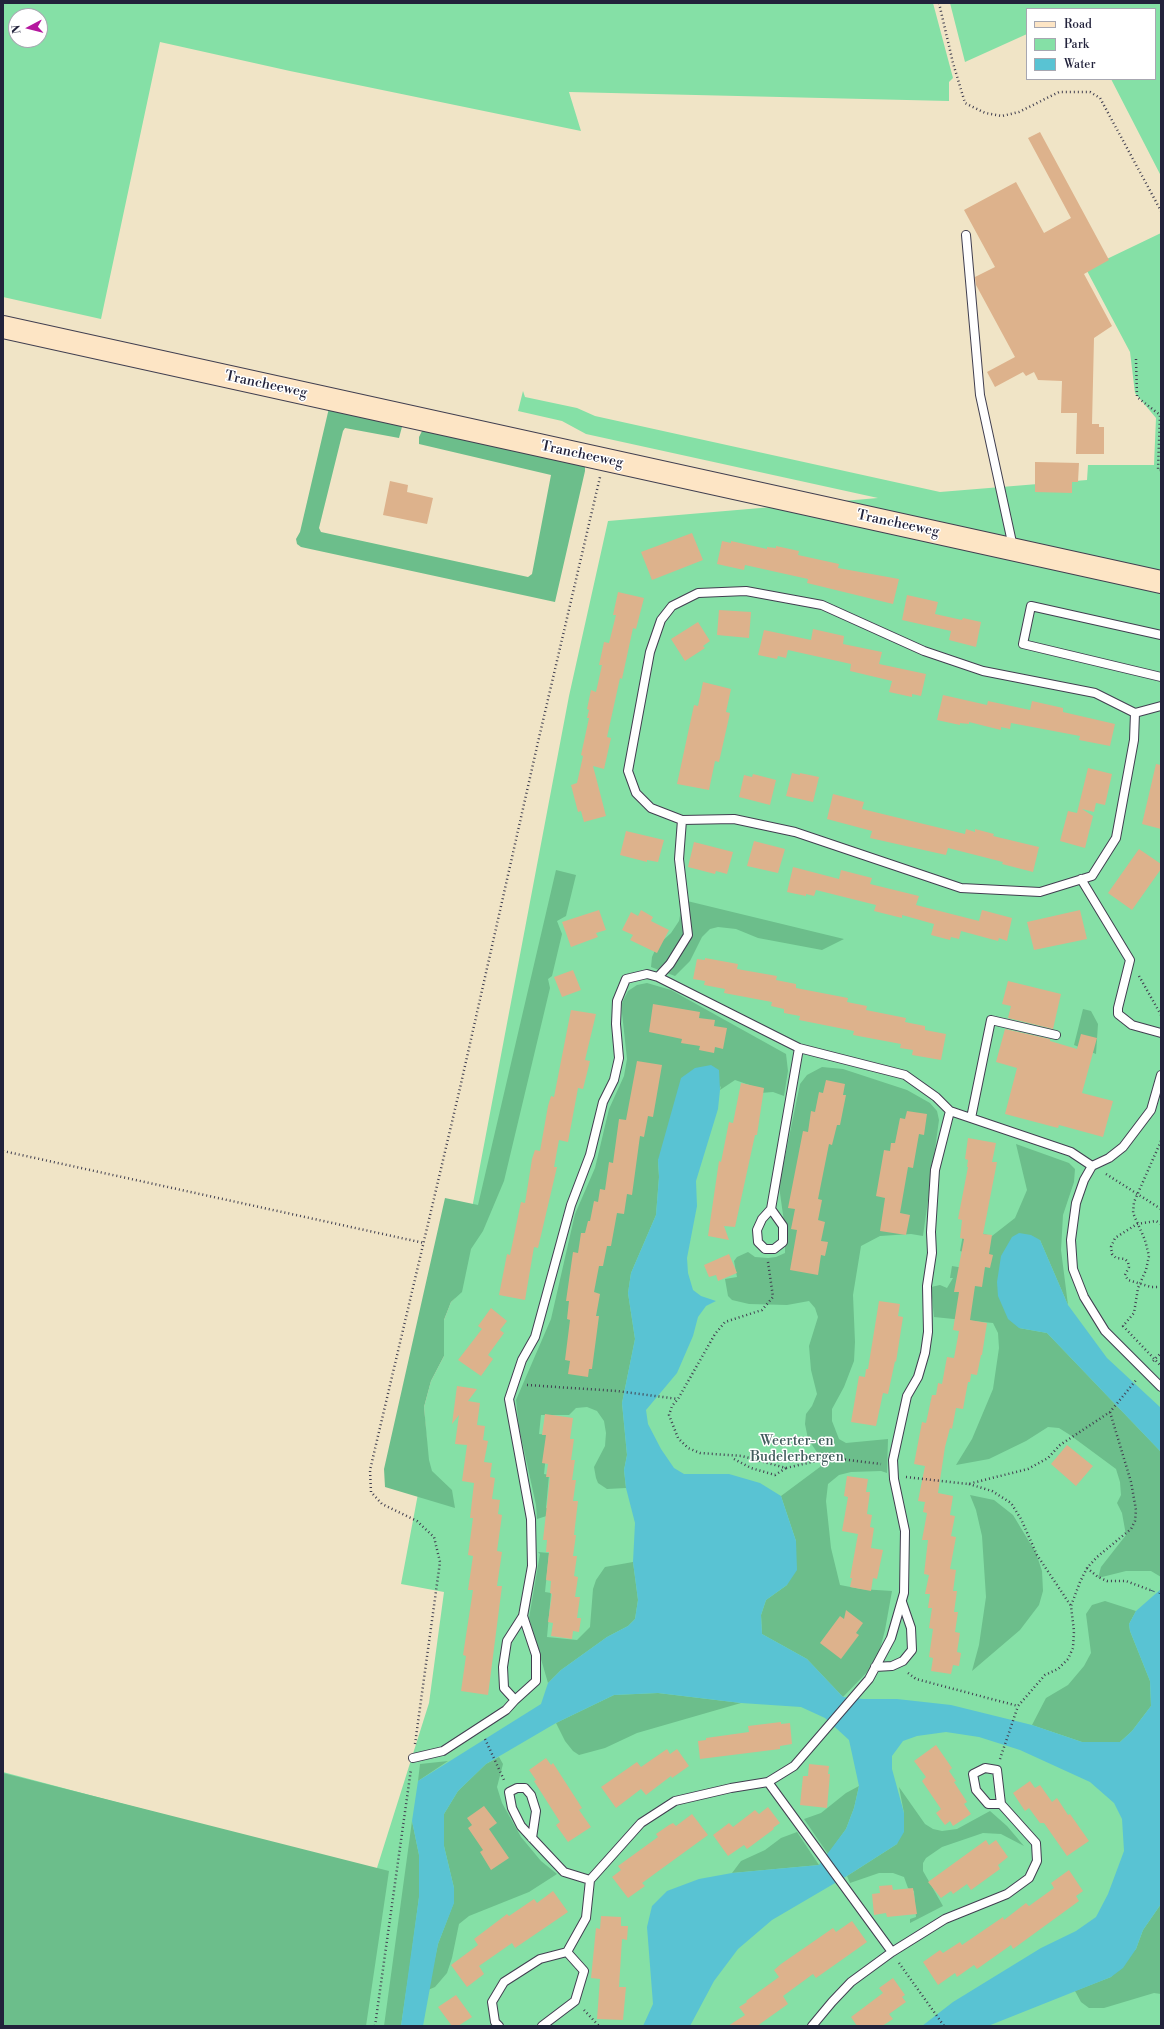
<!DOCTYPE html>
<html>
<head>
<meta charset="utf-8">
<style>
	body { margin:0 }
	#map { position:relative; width:1164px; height:2029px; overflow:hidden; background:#f0e4c6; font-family:"Libre Bodoni",serif }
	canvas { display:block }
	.frame { position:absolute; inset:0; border:4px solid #22223b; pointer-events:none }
	.legend { position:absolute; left:1026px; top:8px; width:130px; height:72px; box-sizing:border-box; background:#fff; border:1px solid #a7a7b1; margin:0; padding:5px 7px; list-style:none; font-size:12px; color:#22223b }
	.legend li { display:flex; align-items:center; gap:8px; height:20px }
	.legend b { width:20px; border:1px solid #a7a7b1 }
	.north { position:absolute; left:8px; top:8px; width:40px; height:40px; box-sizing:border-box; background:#fff; border:1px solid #a7a7b1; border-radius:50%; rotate:263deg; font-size:11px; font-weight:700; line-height:16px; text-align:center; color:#22223b }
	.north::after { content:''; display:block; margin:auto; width:14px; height:18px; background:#b5179e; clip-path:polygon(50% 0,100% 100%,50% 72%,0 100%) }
</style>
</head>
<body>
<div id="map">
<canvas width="1164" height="2029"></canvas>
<div class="frame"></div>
<ul class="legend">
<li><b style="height:5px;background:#fde5c5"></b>Road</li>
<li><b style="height:11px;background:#85e0a6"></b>Park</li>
<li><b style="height:11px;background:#59c3d3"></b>Water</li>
</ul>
<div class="north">N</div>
</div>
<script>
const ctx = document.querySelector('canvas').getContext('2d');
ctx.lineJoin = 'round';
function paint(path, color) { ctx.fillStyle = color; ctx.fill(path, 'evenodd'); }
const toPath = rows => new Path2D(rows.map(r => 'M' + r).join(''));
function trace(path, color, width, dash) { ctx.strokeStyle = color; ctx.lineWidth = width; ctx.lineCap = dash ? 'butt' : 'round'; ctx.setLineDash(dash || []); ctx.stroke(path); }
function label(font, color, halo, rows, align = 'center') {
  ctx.font = font + ' "Libre Bodoni",serif'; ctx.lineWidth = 3; ctx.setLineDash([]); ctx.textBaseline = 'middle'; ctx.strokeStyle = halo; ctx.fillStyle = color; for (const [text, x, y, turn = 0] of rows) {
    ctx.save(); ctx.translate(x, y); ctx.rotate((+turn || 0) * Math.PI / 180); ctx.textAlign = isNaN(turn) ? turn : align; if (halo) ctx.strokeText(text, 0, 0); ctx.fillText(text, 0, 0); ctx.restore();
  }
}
paint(toPath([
	[3,3,933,3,953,78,949,82,949,101,569,92,581,131,290,71,160,42,101,319,3,297],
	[16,16,40,16,40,40,16,40],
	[950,3,1161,3,1161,176,1111,79,1155,79,1155,9,1027,9,1027,34,965,62],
	[1161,233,1161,2026,3,2026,3,1772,376,1871,429,1703,444,1592,401,1584,427,1446,424,1407,431,1381,444,1356,444,1320,451,1302,455,1298,569,696,608,521,878,498,586,434,562,421,518,411,523,391,525,397,577,408,595,416,940,492,1087,480,1088,465,1154,465,1156,418,1135,393,1130,352,1086,269]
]), '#85e0a6');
paint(toPath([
	[329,408,403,423,399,438,345,428,343,431,319,528,321,532,528,577,532,574,551,475,419,444,419,437,424,427,585,464,585,471,555,602,301,547,297,544,296,539,300,532],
	[556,870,576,875,566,916,557,921,562,934,552,976,548,979,550,988,504,1181,483,1231,471,1249,462,1292,451,1302,444,1320,444,1356,431,1381,424,1407,429,1460,432,1471,452,1490,455,1508,385,1487,384,1469,445,1198,478,1205],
	[683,900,844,939,822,950,758,938,736,929,718,927,710,929,702,937,690,961,675,976,651,967,652,957,657,946,671,933,679,921],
	[647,983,671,990,786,1054,788,1071,784,1096,773,1092,760,1093,761,1089,735,1080,720,1090,721,1086,658,1160,659,1177,656,1215,631,1273,628,1293,635,1339,622,1403,627,1455,624,1470,626,1488,607,1489,598,1483,596,1478,594,1467,605,1446,606,1433,604,1421,597,1411,587,1407,576,1408,569,1415,541,1415,539,1434,548,1435,544,1474,549,1475,546,1508,552,1509,553,1514,537,1519,536,1505,519,1427,516,1400,551,1319,575,1214,595,1168,609,1109,624,1076,627,1059,622,1013,622,1003,628,991,637,985],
	[1083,1009,1091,1011,1098,1024,1096,1054,1074,1045],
	[822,1067,843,1069,907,1090,930,1103,937,1111,939,1120,923,1236,911,1234,880,1236,861,1246,853,1295,855,1342,854,1361,844,1387,832,1409,832,1421,839,1439,846,1443,888,1439,887,1473,881,1471,851,1472,839,1475,828,1484,826,1501,831,1548,840,1585,861,1589,892,1591,885,1630,880,1649,871,1668,843,1697,807,1659,762,1634,761,1615,766,1600,787,1585,796,1541,781,1496,820,1467,823,1461,808,1439,805,1424,806,1414,812,1406,817,1394,811,1370,809,1346,818,1317,815,1308,809,1301,787,1305,749,1304,732,1300,728,1296,725,1279,737,1277,734,1261,737,1257,748,1252,755,1257,768,1258,776,1257,785,1253,785,1229,779,1186,800,1084,807,1075],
	[1016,1144,1069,1163,1075,1169,1074,1182,1063,1215,1061,1250,1068,1305,1040,1240,1019,1328,1047,1333,1161,1452,1161,1577,1151,1571,1126,1571,1098,1578,1101,1567,1126,1535,1122,1513,1117,1503,1121,1495,1120,1482,1116,1469,1070,1435,1059,1428,1048,1427,1026,1441,989,1459,956,1465,972,1439,993,1389,999,1348,998,1333,993,1323,934,1317,931,1287,940,1285,947,1288,953,1278,950,1278,952,1266,964,1268,967,1253,960,1251,964,1229,992,1236,1015,1218,1027,1190],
	[970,1495,994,1500,1013,1515,1036,1553,1042,1571,1043,1591,1039,1605,1020,1630,972,1671,979,1645,986,1597,982,1536,976,1510],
	[538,1552,549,1553,545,1592,551,1593,547,1637,577,1640,590,1627,593,1589,596,1580,605,1567,633,1562,638,1600,635,1619,628,1626,607,1637,561,1670,548,1683,529,1618,540,1554],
	[1105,1601,1136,1611,1129,1624,1130,1631,1150,1681,1151,1706,1132,1731,1120,1742,1082,1742,1032,1725,1046,1698,1068,1685,1084,1666,1091,1653,1086,1614,1092,1605],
	[658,1693,741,1703,637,1733,605,1748,579,1755,573,1751,565,1741,556,1723,614,1695],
	[499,1757,503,1764,497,1787,502,1803,521,1837,541,1861,557,1874,529,1892,469,1916,459,1924,452,1958,447,1973,435,1987,428,1990,438,1944,454,1902,454,1888,444,1846,444,1814,458,1791,486,1764],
	[448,1761,418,1781,420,1764],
	[3,1773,389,1871,366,2026,3,2026],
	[859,1786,854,1808,846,1829,828,1854,804,1819,821,1813,846,1793],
	[899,1787,925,1824,933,1829,942,1831,957,1829,990,1811,1007,1826,1024,1846,1001,1834,983,1833,942,1847,926,1858,923,1863,923,1871,943,1906,910,1923,910,1919,916,1917,914,1891,908,1888,904,1877,893,1873,879,1873,850,1883,847,1876,897,1844,904,1813],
	[412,1821,419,1855,419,1897,410,1965,401,2026,384,2026],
	[797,1832,819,1865,732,1873,741,1861,765,1850,781,1838],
	[1161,1904,1161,1994,1154,1993,1104,2008,1089,2008,1081,2002,1075,1991,1111,1977,1136,1949,1143,1930]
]), '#6cbe8b');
paint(toPath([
	[711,1065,719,1070,720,1090,718,1109,696,1181,697,1206,687,1258,688,1273,693,1290,701,1296,716,1301,706,1306,698,1317,693,1336,677,1373,646,1410,648,1424,661,1449,674,1468,684,1474,729,1474,760,1483,781,1496,796,1541,797,1570,787,1585,766,1600,761,1615,762,1634,807,1659,843,1697,863,1699,897,1699,951,1705,1032,1725,1082,1742,1120,1742,1132,1731,1151,1706,1150,1681,1130,1631,1129,1624,1136,1611,1161,1589,1161,1904,1143,1930,1136,1949,1123,1968,1111,1977,988,2026,922,2026,953,2002,1041,1948,1076,1931,1096,1917,1108,1894,1124,1851,1122,1819,1114,1803,1090,1782,1020,1750,979,1737,946,1732,917,1736,903,1741,892,1756,892,1769,904,1813,904,1832,897,1844,847,1876,772,1920,738,1949,714,1981,690,2026,643,2026,653,2004,647,1927,652,1906,667,1891,699,1879,732,1873,819,1865,846,1829,854,1808,859,1786,849,1740,825,1718,801,1707,741,1703,658,1693,614,1695,556,1723,486,1764,458,1791,444,1814,444,1846,454,1888,454,1903,438,1944,423,2026,401,2026,419,1897,419,1855,412,1821,418,1781,541,1704,548,1683,561,1670,607,1637,628,1626,635,1619,638,1600,633,1562,635,1523,626,1488,624,1470,627,1455,622,1403,635,1339,628,1293,631,1273,656,1215,659,1177,658,1160,681,1078,695,1068],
	[1019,1233,1031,1235,1040,1240,1068,1305,1107,1358,1161,1408,1161,1452,1047,1333,1019,1328,1008,1319,998,1296,997,1282,1001,1256,1012,1237]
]), '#59c3d3');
trace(toPath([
	[1150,1590,1161,1594]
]), '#386278', 1, [5, 4]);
paint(toPath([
	[1040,132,1109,260,1084,274,1112,326,1094,338,1092,424,1099,424,1099,427,1104,427,1104,454,1076,454,1077,413,1061,413,1062,381,1038,380,1034,372,1026,376,1023,372,995,387,987,372,1015,357,976,285,975,277,995,267,964,210,1016,182,1044,233,1071,218,1028,138],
	[1035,462,1079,463,1078,482,1072,482,1072,493,1035,492],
	[390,481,408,485,407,492,433,498,427,524,383,515],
	[692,533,703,560,652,580,641,552],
	[722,541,731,543,731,541,767,549,767,547,776,548,776,546,799,551,798,555,839,564,838,568,899,579,893,604,807,583,808,579,745,565,744,570,717,564],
	[618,592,644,598,636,629,633,628,622,679,620,678,607,737,611,738,604,769,593,766,606,816,584,822,581,811,578,812,571,785,577,783,583,756,581,755,589,718,587,718,589,710,587,709,591,690,596,692,602,665,599,665,604,642,609,643,616,615,613,615],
	[907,595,938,602,935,614,962,620,963,618,981,622,976,647,949,640,951,631,902,620],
	[719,610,751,612,749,638,717,635],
	[698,622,710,641,703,646,705,648,685,661,671,639],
	[813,629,844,636,843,644,882,652,879,664,926,674,921,696,912,694,912,697,889,692,892,681,850,671,851,664,788,650,786,658,778,656,777,659,758,655,764,630,811,640],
	[703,682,731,689,726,712,730,713,719,762,715,761,709,790,677,784,694,705,698,706],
	[943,695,987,705,988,701,1030,710,1032,701,1063,708,1063,712,1115,724,1110,746,1079,740,1080,736,1011,723,1010,729,1001,727,1001,730,969,722,969,724,960,723,960,725,937,720],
	[1156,764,1161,765,1161,829,1142,824],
	[1088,768,1112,774,1105,805,1096,803,1094,812,1082,809,1093,816,1085,848,1060,841,1068,811,1077,813],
	[792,773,800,775,800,773,819,777,813,802,786,796],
	[753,774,776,780,770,805,739,797,744,775,752,777],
	[833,794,864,802,862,809,965,834,966,829,975,832,975,829,994,834,993,836,1039,847,1033,872,1002,864,1003,862,948,848,946,855,870,838,872,831,827,819],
	[626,831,664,840,658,862,647,860,647,862,620,855],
	[754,841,785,849,778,873,747,866],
	[694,842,733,852,727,874,716,871,715,874,688,867],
	[1139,849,1161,864,1161,869,1132,910,1108,893],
	[793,867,839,879,841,870,872,878,870,884,919,896,916,905,979,921,982,910,1012,918,1007,941,999,938,998,941,961,931,959,939,951,937,950,940,931,935,934,924,902,915,902,918,874,911,876,905,816,890,814,896,806,894,806,896,787,892],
	[599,910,606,930,596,933,598,937,571,947,562,922],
	[641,910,653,917,651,921,669,930,657,953,630,940,633,935,622,930,631,912,638,916],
	[1080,910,1087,939,1034,950,1027,922],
	[705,958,738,964,737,969,777,976,776,980,796,984,796,988,848,998,847,1002,867,1006,866,1010,906,1018,905,1022,925,1026,925,1030,946,1034,941,1060,912,1055,913,1050,900,1048,901,1044,853,1035,854,1031,799,1020,800,1016,784,1013,784,1009,771,1006,772,1002,724,993,725,989,704,985,705,981,693,979,697,959,705,960],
	[573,970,581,990,562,997,554,977],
	[1008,981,1061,994,1053,1029,1008,1018,1011,1006,1002,1004],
	[653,1004,700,1012,699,1018,715,1020,714,1026,727,1028,723,1049,715,1047,714,1053,699,1050,700,1046,681,1043,682,1039,649,1032],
	[571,1010,596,1014,585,1060,590,1061,583,1089,578,1088,568,1142,559,1140,554,1167,557,1167,538,1248,534,1247,525,1300,499,1295,507,1254,510,1255,521,1202,525,1203,532,1159,535,1150,540,1151,548,1106,551,1096,554,1097],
	[1005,1029,1050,1039,1050,1041,1077,1049,1081,1034,1097,1038,1082,1093,1113,1101,1103,1137,1059,1125,1058,1128,1005,1114,1017,1068,996,1062],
	[637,1061,662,1065,653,1117,648,1116,644,1137,640,1136,632,1195,627,1194,624,1214,617,1213,611,1246,607,1246,603,1266,599,1266,594,1292,600,1294,596,1316,599,1316,592,1369,589,1369,588,1377,568,1374,570,1361,565,1360,570,1320,567,1319,569,1301,566,1301,573,1252,578,1253,581,1233,585,1233,588,1221,590,1221,594,1201,598,1202,600,1189,605,1190,609,1162,613,1163,619,1119,626,1120],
	[826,1080,845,1084,843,1095,846,1095,840,1125,837,1125,832,1145,829,1144,818,1199,822,1200,818,1220,825,1222,821,1241,828,1242,825,1256,821,1255,818,1275,790,1270,797,1230,791,1229,795,1209,788,1208,803,1131,808,1132,811,1111,815,1112,819,1092,823,1093],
	[741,1083,764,1088,757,1135,755,1135,735,1227,724,1226,729,1240,708,1236,719,1161,721,1162,729,1122,733,1123],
	[907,1111,927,1114,924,1135,919,1134,913,1168,908,1167,900,1213,910,1215,906,1235,880,1231,885,1198,876,1196,884,1150,890,1151,891,1143,895,1143,900,1118,905,1119],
	[968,1138,996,1143,992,1162,997,1162,983,1234,992,1235,989,1254,993,1255,990,1268,985,1267,982,1287,975,1286,970,1320,987,1323,982,1355,981,1355,977,1375,971,1374,970,1382,968,1382,963,1409,956,1408,952,1429,950,1428,945,1447,938,1493,953,1496,950,1515,955,1516,951,1536,956,1537,950,1569,956,1570,953,1591,957,1591,954,1612,958,1612,955,1632,960,1633,957,1652,961,1653,959,1666,953,1665,951,1674,931,1671,933,1658,929,1657,933,1629,929,1628,932,1608,928,1608,930,1594,925,1594,929,1575,924,1574,928,1540,922,1540,927,1513,923,1512,925,1502,918,1501,925,1466,914,1464,922,1422,926,1423,932,1395,936,1395,938,1383,942,1384,947,1357,954,1358,959,1331,953,1330,959,1292,954,1292,964,1239,960,1238,962,1220,958,1219,968,1167,967,1167,968,1160,965,1159],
	[729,1254,737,1273,718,1281,716,1275,709,1277,704,1265],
	[879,1301,900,1304,898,1316,903,1317,896,1362,895,1361,888,1394,883,1393,876,1426,851,1422,859,1376,865,1377,866,1369,868,1369],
	[491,1308,507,1321,500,1330,504,1333,488,1355,493,1359,481,1376,458,1360,482,1329,478,1326],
	[457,1386,477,1389,468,1401,480,1403,477,1425,485,1426,483,1440,488,1441,484,1462,492,1463,490,1477,495,1478,492,1499,500,1500,498,1514,502,1515,497,1551,502,1552,497,1586,502,1586,488,1695,461,1691,466,1656,463,1655,473,1590,468,1590,473,1556,468,1555,473,1518,470,1518,474,1483,462,1481,467,1445,455,1444,459,1415,452,1424],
	[545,1414,573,1418,570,1439,574,1439,571,1460,575,1460,572,1480,576,1480,573,1501,578,1501,574,1535,576,1535,573,1556,577,1556,574,1576,578,1577,575,1597,580,1597,577,1618,581,1618,579,1632,573,1631,572,1639,551,1636,553,1623,548,1622,552,1594,550,1593,551,1581,546,1580,549,1552,546,1552,547,1540,543,1540,550,1477,546,1477,548,1464,542,1463,546,1435,542,1435],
	[1067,1445,1093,1466,1076,1486,1051,1464],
	[847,1476,868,1479,866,1492,870,1492,867,1514,872,1515,870,1527,874,1528,871,1548,883,1550,877,1579,873,1578,871,1591,850,1587,852,1578,850,1578,858,1534,842,1531,848,1497,844,1496],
	[846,1610,863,1623,856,1633,859,1635,841,1659,820,1643,840,1616,844,1619],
	[781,1722,781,1724,790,1723,792,1744,780,1746,780,1749,700,1759,698,1741,706,1740,706,1738,749,1732,748,1726],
	[936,1745,952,1768,949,1771,956,1781,954,1782,967,1802,964,1804,971,1814,953,1826,950,1821,945,1825,936,1813,941,1809,922,1781,926,1777,914,1761],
	[667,1749,670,1754,677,1749,689,1766,672,1778,671,1776,646,1795,641,1789,616,1808,601,1787,637,1762,641,1767],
	[546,1758,551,1765,553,1763,582,1808,579,1810,591,1827,568,1842,556,1825,560,1822,534,1781,536,1780,529,1770],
	[809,1764,829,1766,828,1774,830,1774,827,1808,800,1805,803,1776,808,1776],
	[1030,1781,1035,1788,1040,1785,1052,1802,1057,1798,1068,1815,1070,1814,1089,1841,1067,1856,1044,1823,1040,1823,1029,1808,1025,1811,1013,1793],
	[484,1806,497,1823,489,1829,509,1858,491,1870,480,1852,483,1850,468,1828,472,1825,467,1818],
	[768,1807,780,1823,773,1828,774,1829,747,1849,744,1845,728,1856,713,1835,729,1823,733,1827,755,1810,759,1814],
	[692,1814,708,1835,642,1883,645,1886,628,1898,612,1877,621,1870,618,1866,658,1837,656,1834,669,1825,673,1823,676,1826],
	[986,1840,989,1845,996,1840,1008,1857,998,1865,1000,1869,971,1890,967,1884,953,1894,951,1891,941,1898,928,1882],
	[1069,1870,1083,1891,1076,1896,1079,1901,1013,1949,1011,1945,977,1969,974,1965,957,1977,955,1973,938,1985,923,1962,940,1950,943,1953,960,1942,962,1945,1003,1917,1004,1920,1026,1903,1029,1906,1054,1888,1051,1883],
	[892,1885,893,1890,913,1888,917,1914,887,1917,886,1913,874,1915,872,1894,880,1893,879,1886],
	[553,1891,568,1912,515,1948,512,1943,479,1966,484,1974,467,1987,451,1965,478,1945,474,1939,507,1914,509,1916,534,1899,537,1903],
	[601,1916,621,1917,621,1926,628,1926,627,1940,622,1939,619,1987,626,1987,623,2020,597,2019,600,1979,591,1978,596,1928,600,1929],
	[852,1921,867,1942,816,1978,813,1974,783,1996,788,2004,757,2026,728,2026,745,2015,739,2007,747,2002,746,2001,779,1977,774,1970,781,1964,833,1928,836,1932],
	[893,1978,905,1995,902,1997,906,2002,889,2014,893,2019,882,2026,857,2026,851,2017,883,1993,879,1988],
	[456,1995,472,2017,458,2026,452,2026,438,2007]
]), '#ddb28c');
const lane = toPath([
	[966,235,980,395,1013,547],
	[1161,635,1031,606,1023,644,1161,677],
	[1135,713,1134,740,1116,838,1092,876,1040,892,961,888,795,832,734,819,682,820,651,808,636,793,628,771,650,652,661,620,672,606,698,593,746,591,822,605,924,651,983,671,1095,693,1135,713,1161,706],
	[1081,879,1130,960,1118,1008,1118,1014,1132,1025,1161,1033],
	[658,977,799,1048,771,1209,762,1219,757,1230,758,1242,765,1249,774,1249,783,1242,783,1226,771,1209],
	[799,1048,905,1075,936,1097,950,1111],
	[971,1118,991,1020,1056,1035],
	[1092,1166,1084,1180,1076,1203,1071,1240,1073,1269,1084,1297,1105,1331,1161,1387],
	[523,1616,536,1655,536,1681,515,1700,504,1688,503,1667,507,1641,523,1616,532,1566,531,1519,509,1399,522,1360,535,1337,571,1205,590,1155,603,1102,614,1080,619,1058,616,1024,617,1001,626,979,647,974,658,977,670,964,688,935,679,859,682,820],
	[875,1667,892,1666,903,1661,912,1650,911,1628,902,1602],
	[413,1758,443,1751,506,1710,515,1700],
	[768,1782,892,1952,851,1982,832,2002,812,2026],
	[532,1838,536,1811,531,1795,525,1788,517,1788,509,1792,512,1808,521,1826,532,1838,564,1872,590,1880],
	[892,1952,945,1919,1007,1894,1029,1878,1037,1861,1036,1843,1001,1804,997,1770,985,1768,973,1774,976,1790,988,1804,1001,1804],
	[499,2026,495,2022,492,2002,504,1982,540,1959,567,1952,586,1918,590,1880,641,1823,675,1801,731,1788,768,1782,794,1766,869,1679,891,1638,904,1593,905,1531,894,1479,893,1460,907,1396,918,1377,925,1353,928,1332,927,1286,932,1253,931,1232,935,1170,950,1111,1071,1152,1092,1166,1109,1158,1123,1147,1151,1110,1161,1075],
	[542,2026,575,2001,584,1971,567,1952]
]);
const secondary = toPath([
	[3,327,1161,582]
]);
trace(lane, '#413f50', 10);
trace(secondary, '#413f50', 24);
trace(toPath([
	[939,3,953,63,965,103,985,113,1002,116,1019,112,1059,92,1090,92,1100,98,1161,211],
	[1136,359,1137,397,1160,415,1158,470,1161,470],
	[1139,976,1161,1015],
	[1161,1141,1134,1202,1133,1213,1145,1240,1149,1256,1146,1270,1138,1288,1134,1313,1123,1326,1161,1366],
	[3,1151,424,1243],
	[1106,1174,1161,1209],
	[1161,1224,1156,1221,1137,1224,1115,1238,1111,1247,1112,1254,1116,1258,1125,1259,1128,1262,1129,1267,1125,1275,1128,1280,1151,1287,1161,1287],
	[768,1262,773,1297,762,1310,725,1322,715,1334,678,1399,672,1406,669,1415,678,1438,688,1448,700,1453,742,1456,786,1468,825,1459,840,1459,881,1464],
	[1153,1361,1161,1353],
	[527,1385,617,1391,678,1399],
	[734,1459,751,1468,775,1475,786,1468],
	[906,1477,968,1484,1028,1469,1048,1458,1060,1445,1110,1412,1137,1379],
	[969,1484,992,1491,1011,1503,1021,1519,1037,1555,1071,1606],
	[1087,1568,1098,1577,1107,1581,1126,1581,1150,1590],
	[908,1673,916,1679,1018,1706,1045,1675,1058,1669,1068,1659,1073,1648,1074,1631,1071,1606,1080,1582,1087,1568,1097,1557,1131,1529,1135,1521,1136,1510,1131,1482,1110,1412],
	[485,1739,504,1780],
	[415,1744,440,1562,434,1537,417,1521,382,1504,371,1492,370,1470,460,1088,538,742,600,477],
	[1000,1759,1018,1706],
	[899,1963,944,2026],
	[584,2010,599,2026],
	[375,2026,411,1769]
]), '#413f50', 2.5, [1, 3]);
trace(lane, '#fff', 8);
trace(secondary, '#fde5c5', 22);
label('14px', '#22223b', '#fff', [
	["Trancheeweg",266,385,12],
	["Trancheeweg",582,455,12],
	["Trancheeweg",898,524,12]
]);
label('14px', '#405b5b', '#fff', [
	["Weerter- en",797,1442],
	["Budelerbergen",797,1458]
]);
</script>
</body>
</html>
